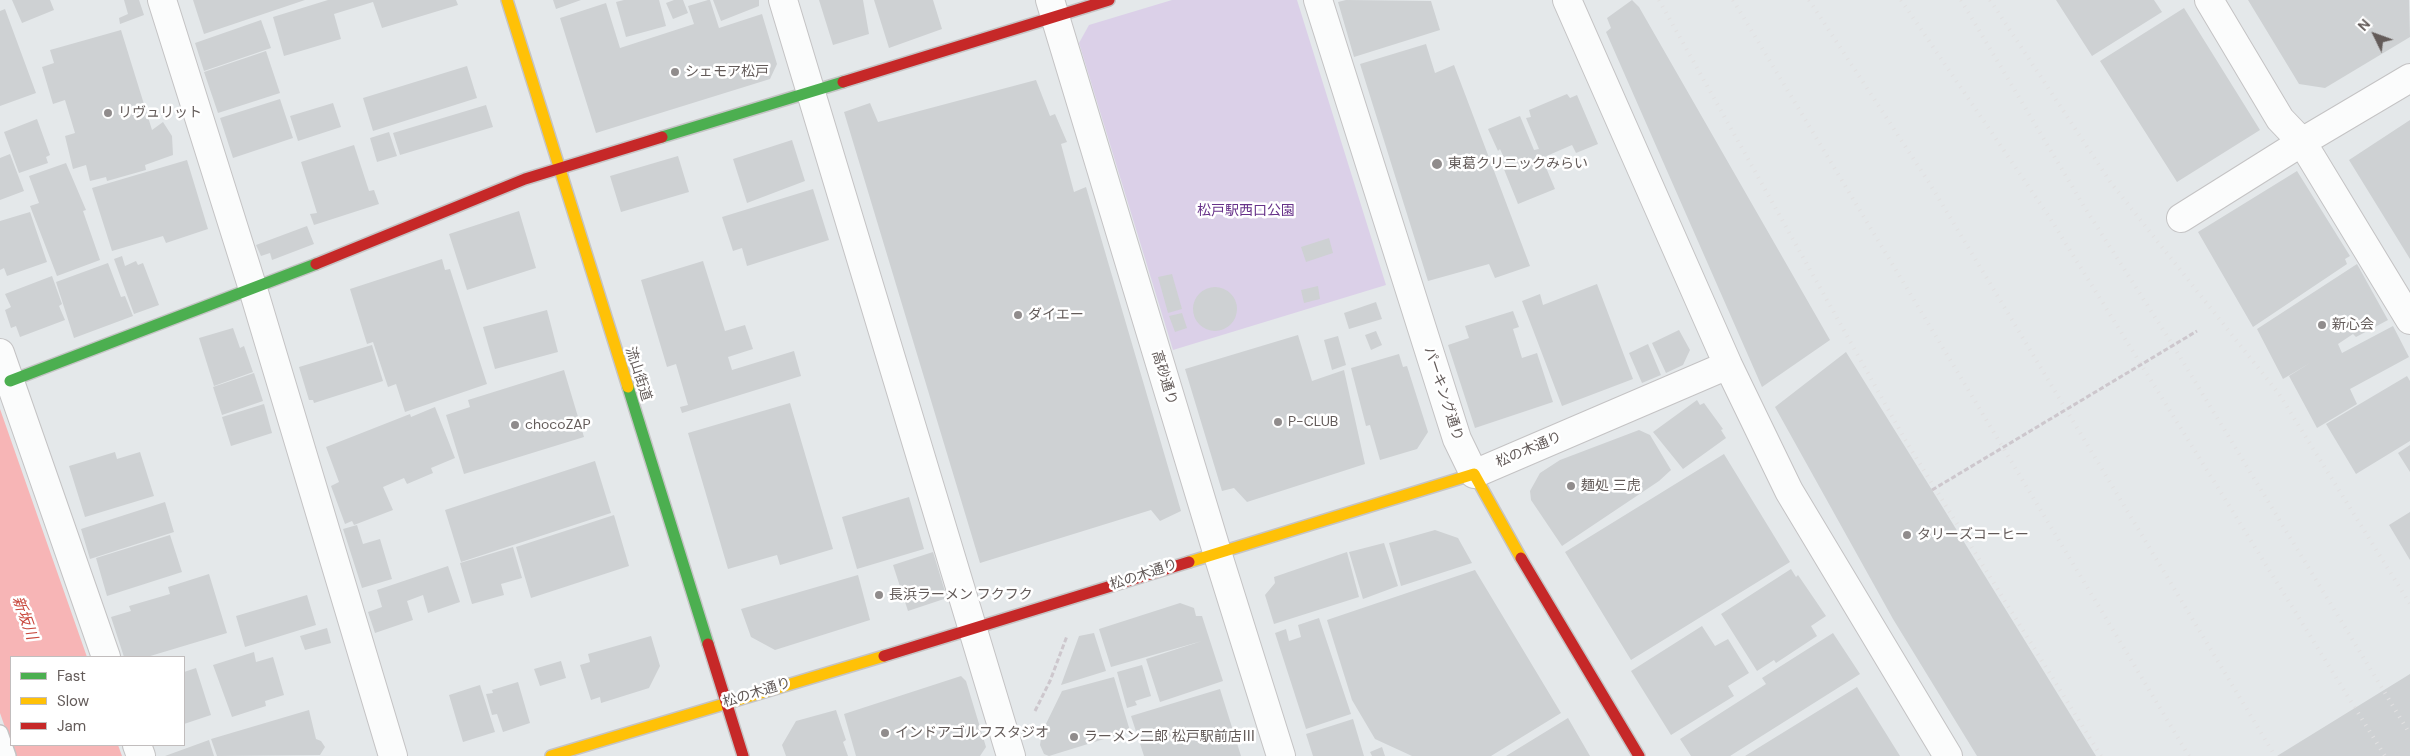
<!DOCTYPE html>
<html>
<head>
<meta charset="utf-8">
<style>
	body { margin:0 }
	#map { position:relative; width:2410px; height:756px; overflow:hidden; background:#e4e8ea; font-family:"DM Sans",sans-serif }
	canvas { display:block }
	.legend { position:absolute; left:10px; top:656px; width:175px; height:90px; box-sizing:border-box; background:#fff; border:1px solid #c1bdbd; margin:0; padding:6px 9px; list-style:none; font-size:15px; color:#635b59 }
	.legend li { display:flex; align-items:center; gap:10px; height:25px }
	.legend b { width:25px; border:1px solid #c1bdbd }
	.north { position:absolute; left:2350px; top:10px; width:50px; height:50px; -webkit-text-stroke:4px #fff; paint-order:stroke; rotate:312deg; font-size:14px; font-weight:700; line-height:20px; text-align:center; color:#635b59 }
	.north::after { content:''; display:block; margin:auto; width:18px; height:22px; background:#635b59; clip-path:polygon(50% 0,100% 100%,50% 72%,0 100%) }
</style>
</head>
<body>
<div id="map">
<canvas width="2410" height="756"></canvas>
<ul class="legend">
<li><b style="height:6px;background:#4caf50"></b>Fast</li>
<li><b style="height:6px;background:#ffc107"></b>Slow</li>
<li><b style="height:6px;background:#c62828"></b>Jam</li>
</ul>
<div class="north">N</div>
</div>
<script>
const ctx = document.querySelector('canvas').getContext('2d');
ctx.lineJoin = 'round';
function paint(path, color) { ctx.fillStyle = color; ctx.fill(path, 'evenodd'); }
const toPath = rows => new Path2D(rows.map(r => 'M' + r).join(''));
function trace(path, color, width, dash) { ctx.strokeStyle = color; ctx.lineWidth = width; ctx.lineCap = dash ? 'butt' : 'round'; ctx.setLineDash(dash || []); ctx.stroke(path); }
function label(font, color, halo, rows, align = 'center') {
  ctx.font = font + ' "DM Sans","Noto Sans JP",sans-serif'; ctx.lineWidth = 5; ctx.setLineDash([]); ctx.textBaseline = 'middle'; ctx.strokeStyle = halo; ctx.fillStyle = color; for (const [text, x, y, turn = 0] of rows) {
    ctx.save(); ctx.translate(x, y); ctx.rotate((+turn || 0) * Math.PI / 180); ctx.textAlign = isNaN(turn) ? turn : align; if (halo) ctx.strokeText(text, 0, 0); ctx.fillText(text, 0, 0); ctx.restore();
  }
}
paint(toPath([
	[1172,0,1297,0,1386,285,1173,350,1079,43,1089,25]
]), '#dbd0e8');
paint(toPath([
	[0,409,87,657,11,657,11,745,118,745,122,756,15,756,0,713]
]), '#f7b5b6');
paint(toPath([
	[12,0,50,0,54,10,22,23],
	[124,0,139,0,144,15,120,24,119,18,128,14],
	[193,0,305,0,204,34],
	[328,0,456,0,458,5,382,28,373,2,334,14,341,39,284,56,273,17],
	[553,0,581,0,556,9],
	[624,0,659,0,666,26,626,37,616,2],
	[674,0,683,0,688,13,673,19,666,3],
	[708,0,710,0,719,28,762,14,777,64,770,79,596,133,560,18,606,3,620,48,694,24,688,6],
	[713,0,759,0,759,6,721,21],
	[819,0,863,0,869,34,833,45],
	[874,0,933,0,942,29,889,48],
	[1346,0,1431,1,1440,30,1354,57,1338,2],
	[1632,0,1639,7,1830,340,1762,387,1606,32,1611,28,1607,18],
	[2056,0,2154,0,2162,12,2092,56],
	[2248,0,2409,0,2410,37,2325,88,2299,84],
	[2184,8,2260,130,2177,182,2100,61],
	[5,9,36,93,0,106,0,11],
	[261,20,271,48,204,71,195,43],
	[121,30,152,130,163,122,172,136,173,155,145,165,146,170,107,181,106,177,90,181,86,165,73,169,65,136,75,133,65,100,53,104,42,67,54,63,50,50],
	[1426,44,1435,73,1454,65,1530,266,1495,278,1489,264,1428,281,1360,64],
	[266,51,280,93,218,113,204,72],
	[467,66,477,98,373,131,363,98],
	[1036,80,1050,116,1055,114,1067,142,1061,144,1074,192,1086,187,1181,511,1160,521,1151,510,980,563,844,112,870,103,878,122],
	[1567,94,1570,98,1577,95,1598,144,1576,153,1572,145,1542,158,1555,189,1518,204,1501,162,1505,160,1500,149,1498,151,1488,129,1520,116,1534,150,1539,149,1526,118,1531,117,1529,110],
	[280,99,293,138,233,158,220,118],
	[333,103,341,127,298,141,290,116],
	[486,105,493,127,400,155,393,133],
	[37,119,50,155,46,157,48,163,19,173,4,132],
	[2410,120,2410,259,2349,160],
	[389,132,397,156,377,162,370,138],
	[792,140,805,181,747,203,733,159],
	[354,145,369,191,374,190,379,204,314,225,310,214,317,213,301,162],
	[10,154,24,191,0,200,0,158],
	[678,156,689,192,621,212,610,176],
	[187,160,208,229,166,243,163,236,112,251,92,188],
	[66,163,86,210,83,211,100,260,57,276,30,206,39,203,29,176],
	[2297,171,2350,256,2345,259,2347,264,2253,327,2198,232],
	[813,189,829,240,747,266,742,248,733,251,722,217],
	[519,211,536,268,467,290,449,234],
	[30,212,47,262,7,276,4,268,0,270,0,221],
	[307,226,314,244,272,260,270,253,261,256,256,245],
	[1329,238,1333,253,1306,262,1301,247],
	[122,256,125,266,136,261,138,265,143,263,159,305,134,314,114,259],
	[442,259,445,270,450,269,487,384,405,412,396,384,388,387,373,342,367,344,350,289],
	[703,261,725,331,745,325,753,349,728,357,732,370,794,351,801,376,682,413,680,407,688,405,676,364,667,367,641,280],
	[108,263,121,297,125,296,133,316,74,338,56,282],
	[2357,264,2388,320,2356,337,2353,334,2338,344,2342,353,2393,326,2409,357,2350,389,2357,404,2317,428,2289,376,2310,363,2283,379,2257,329],
	[1172,274,1182,309,1168,313,1158,277],
	[52,276,62,304,59,306,65,320,20,337,16,326,11,328,5,310,11,307,5,294],
	[1597,284,1633,379,1562,406,1522,301,1540,294,1543,305],
	[1318,286,1320,299,1304,303,1301,290],
	'1193 309a22 22 0 1 1 44 0a22 22 0 1 1-44 0Z',
	[1376,302,1382,319,1349,329,1344,313],
	[547,310,558,352,495,369,483,327],
	[1513,311,1519,327,1513,329,1522,358,1537,353,1553,402,1475,428,1448,345,1469,338,1465,326],
	[1182,313,1187,328,1175,332,1169,316],
	[233,328,240,348,244,346,253,372,214,386,199,338],
	[1679,330,1690,350,1683,365,1666,373,1652,343],
	[1376,331,1382,345,1371,350,1365,335],
	[1298,335,1312,381,1344,370,1365,464,1247,502,1234,488,1222,491,1185,369],
	[1338,336,1346,365,1332,370,1324,340],
	[1648,344,1661,375,1642,383,1629,353],
	[372,345,383,381,314,403,313,400,309,400,299,367],
	[1846,352,1932,490,2096,756,1977,756,1893,619,1775,407],
	[1399,354,1403,367,1407,366,1428,432,1417,449,1380,460,1370,425,1366,426,1351,368],
	[564,370,584,437,464,474,446,415,470,407,468,400],
	[254,373,263,401,222,415,213,387],
	[2407,376,2410,381,2410,441,2356,474,2326,424],
	[1697,400,1700,405,1704,403,1723,429,1721,430,1726,438,1683,469,1653,432],
	[790,403,833,549,780,565,777,555,728,569,688,433],
	[264,404,272,433,231,446,222,417],
	[435,407,455,458,431,468,433,473,407,484,404,478,383,487,393,510,354,525,352,521,345,524,331,486,339,482,326,447,410,414,411,417],
	[1639,430,1650,435,1671,470,1659,481,1562,546,1531,500,1530,491,1540,473,1560,460],
	[2410,445,2410,472,2398,453],
	[115,452,117,459,140,452,154,496,85,517,69,466],
	[1724,454,1790,562,1631,660,1565,552],
	[595,461,611,513,461,562,445,510],
	[909,497,924,549,857,569,842,517],
	[165,502,174,532,90,559,81,529],
	[2410,512,2410,560,2389,525],
	[614,515,629,566,531,598,516,547],
	[357,525,363,544,380,539,392,579,362,588,343,529],
	[1435,530,1458,538,1472,563,1401,586,1389,543],
	[170,535,182,572,107,596,96,558],
	[1384,543,1398,586,1363,599,1349,552],
	[513,547,522,578,501,584,504,595,472,604,460,563],
	[933,552,947,598,908,611,893,565],
	[1347,552,1359,597,1274,624,1265,595,1275,583,1274,577],
	[448,566,460,602,428,613,423,595,407,601,413,620,375,633,368,612,382,607,377,590],
	[1791,569,1796,577,1798,575,1826,616,1811,626,1817,636,1776,663,1774,660,1757,671,1721,614],
	[1475,570,1561,713,1491,756,1412,756,1375,739,1352,700,1327,620],
	[209,574,227,633,147,657,124,657,111,617,131,611,129,606,170,594,168,587],
	[858,575,870,620,775,650,751,637,741,609],
	[307,595,316,625,245,647,236,616],
	[1180,603,1194,608,1196,616,1202,616,1223,681,1160,702,1146,659,1202,641,1111,667,1099,629],
	[1319,618,1351,714,1306,729,1275,633,1286,629,1289,641,1301,637,1298,625],
	[1702,626,1715,646,1728,639,1749,673,1728,686,1734,696,1671,735,1631,671],
	[327,628,331,643,305,650,300,636],
	[1094,633,1106,671,1061,685,1079,636],
	[1833,633,1860,674,1730,756,1691,756,1680,739,1766,684,1762,678],
	[651,636,660,666,649,688,601,703,600,697,591,700,580,665,590,662,588,654],
	[254,652,256,662,273,657,284,695,265,701,266,706,232,717,213,665],
	[561,661,566,678,540,686,534,669],
	[1142,665,1151,696,1135,701,1137,705,1127,708,1117,672],
	[196,668,211,715,184,724,184,672],
	[2410,674,2410,756,2277,756],
	[961,676,966,681,986,747,980,756,856,756,844,714],
	[1114,677,1130,731,1049,756,1044,754,1040,745,1042,732,1062,691],
	[518,682,530,723,503,732,497,714,492,715,486,694,493,693,492,690],
	[480,685,495,732,463,742,449,695],
	[1857,687,1900,756,1745,756],
	[1220,689,1241,756,1144,756,1131,716],
	[309,710,316,739,321,741,325,747,320,755,217,756,211,739],
	[836,710,846,740,843,742,848,756,786,756,782,745,796,721],
	[1568,718,1590,756,1506,756],
	[1353,719,1364,756,1313,756,1306,734],
	[209,740,214,756,165,756],
	[1382,747,1385,756,1372,756,1370,752]
]), '#ced1d3');
const lane = toPath([
	[0,733,8,756]
]);
const street = toPath([
	[162,0,253,289,393,756],
	[783,0,1011,756],
	[1050,0,1217,552,1281,756],
	[1318,0,1457,439,1474,474,1728,365],
	[1567,0,1728,365,1789,491,1948,756],
	[2209,0,2280,119,2302,142,2410,320],
	[2181,218,2302,142,2410,78],
	[0,353,106,657],
	[137,745,141,756]
]);
const fast = toPath([
	[662,137,843,82],
	[10,381,316,264],
	[628,387,708,644]
]);
const slow = toPath([
	[507,0,628,387],
	[1189,562,1474,474,1521,558],
	[551,756,884,656]
]);
const jam = toPath([
	[843,82,1109,0],
	[316,264,525,179,662,137],
	[1521,558,1639,756],
	[708,644,743,756],
	[884,656,1189,562]
]);
trace(lane, '#c4c3c4', 18);
trace(street, '#c4c3c4', 30);
trace(fast, '#c5c4c5', 14);
trace(slow, '#c5c4c5', 14);
trace(jam, '#c5c4c5', 14);
trace(toPath([
	[1035,711,1050,681,1067,636]
]), '#cdc7cd', 3, [5, 2.5]);
trace(lane, '#fbfcfc', 15);
trace(street, '#fbfcfc', 28);
trace(fast, '#4caf50', 11);
trace(slow, '#ffc107', 11);
trace(jam, '#c62828', 11);
trace(toPath([
	[1659,0,1907,443,2101,756],
	[1733,0,2189,756],
	[1809,0,1930,184,2275,756],
	[1901,0,2048,215,2385,756],
	[1961,0,2085,208,2169,339,2410,734],
	[1990,0,2111,183,2279,394,2410,604]
]), '#e1e0e1', 4, [1, 6]);
trace(toPath([
	[1932,490,2197,331]
]), '#cdc7cd', 3, [5, 2.5]);
for (const [x, y, r, color] of [
	[675,72,5,"#908c8c"],
	[108,113,5,"#908c8c"],
	[1437,164,6,"#908c8c"],
	[1018,315,5,"#908c8c"],
	[2322,325,5,"#908c8c"],
	[1278,422,5,"#908c8c"],
	[515,425,5,"#908c8c"],
	[1571,486,5,"#908c8c"],
	[1907,535,5,"#908c8c"],
	[879,595,5,"#908c8c"],
	[885,733,5,"#908c8c"],
	[1074,737,5,"#908c8c"]
]) { const dot = new Path2D(); dot.arc(x, y, r, 0, 2 * Math.PI); ctx.fillStyle = color; ctx.fill(dot); trace(dot, '#fff', 2); }
label('14px', '#635b59', '#fff', [
	["シェモア松戸",685,72],
	["リヴュリット",118,113],
	["東葛クリニックみらい",1448,164],
	["ダイエー",1028,315],
	["新心会",2332,325],
	["P-CLUB",1288,422],
	["chocoZAP",525,425],
	["麺処 三虎",1581,486],
	["タリーズコーヒー",1917,535],
	["長浜ラーメン フクフク",889,595],
	["インドアゴルフスタジオ",895,733],
	["ラーメン二郎 松戸駅前店Ⅲ",1084,737]
], 'left');
label('14px', '#673289', '#fff', [
	["松戸駅西口公園",1246,211]
]);
label('14px', '#635b59', '#fff', [
	["流山街道",638,374,72],
	["高砂通り",1164,378,73],
	["パーキング通り",1443,394,72],
	["松の木通り",1529,450,-23],
	["松の木通り",1144,575,-18],
	["松の木通り",757,693,-17]
]);
label('italic 15px', '#c8473c', '#fff', [
	["新坂川",24,618,70]
]);
</script>
</body>
</html>
